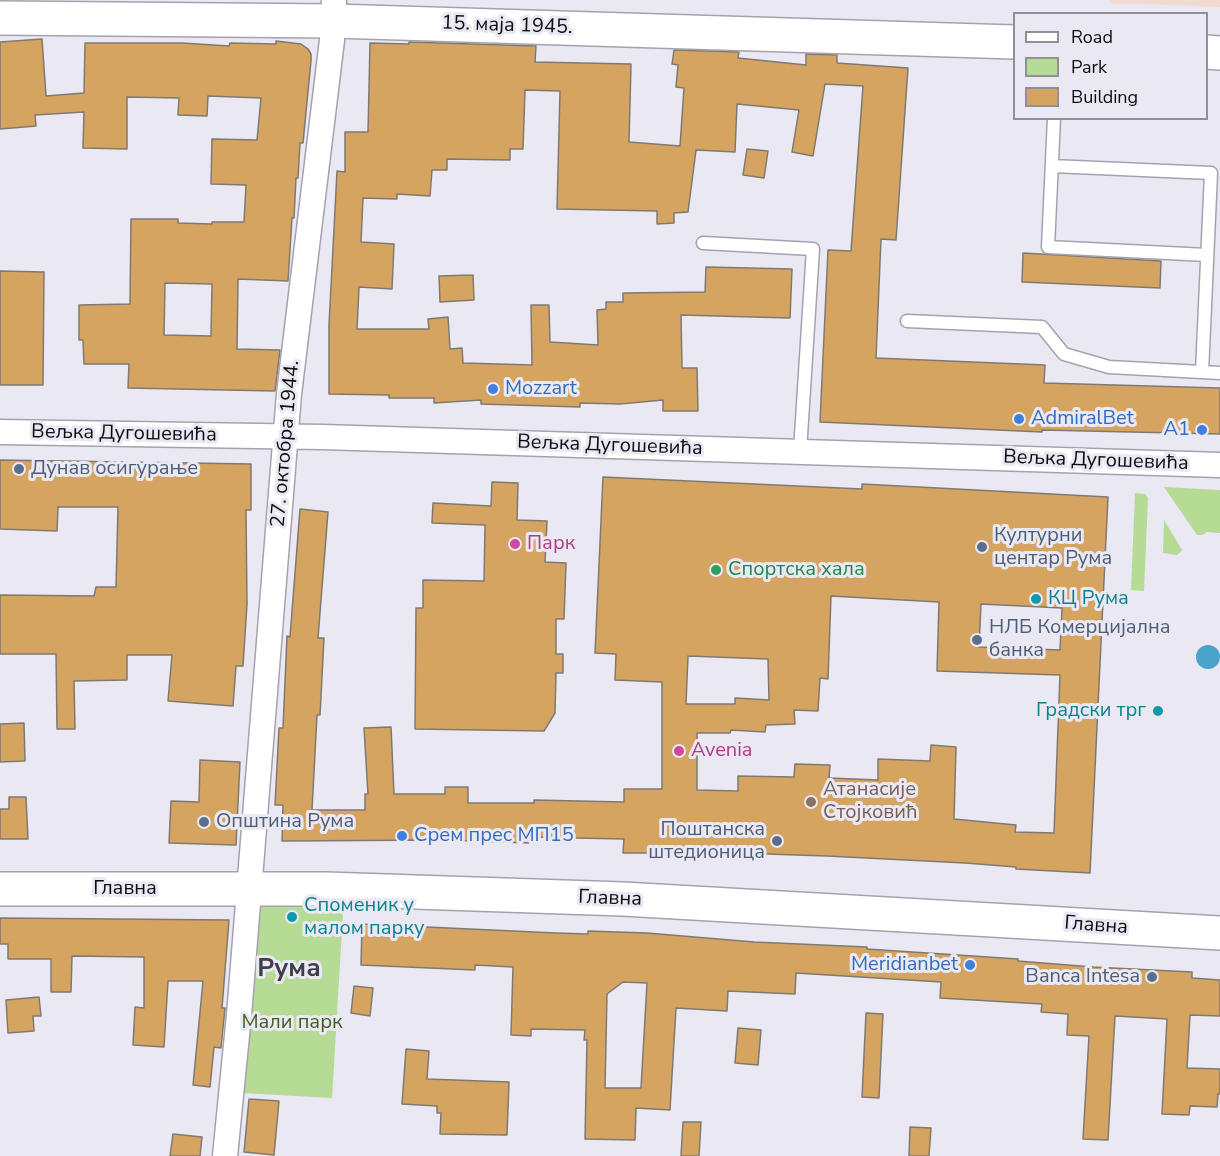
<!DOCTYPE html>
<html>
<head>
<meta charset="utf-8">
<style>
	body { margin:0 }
	#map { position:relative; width:1220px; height:1156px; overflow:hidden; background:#e9e8f3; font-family:"Nunito Sans",sans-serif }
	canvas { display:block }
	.legend { position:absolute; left:1013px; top:12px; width:195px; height:108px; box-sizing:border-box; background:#e9e8f3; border:2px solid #919098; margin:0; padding:8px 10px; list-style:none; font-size:18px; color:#0c0c0f }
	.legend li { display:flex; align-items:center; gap:12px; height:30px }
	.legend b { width:30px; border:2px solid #919098 }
</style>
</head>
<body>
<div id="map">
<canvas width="1220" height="1156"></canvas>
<ul class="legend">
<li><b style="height:8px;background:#fff"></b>Road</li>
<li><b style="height:16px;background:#b5db95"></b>Park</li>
<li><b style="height:16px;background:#d6a461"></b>Building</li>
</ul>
</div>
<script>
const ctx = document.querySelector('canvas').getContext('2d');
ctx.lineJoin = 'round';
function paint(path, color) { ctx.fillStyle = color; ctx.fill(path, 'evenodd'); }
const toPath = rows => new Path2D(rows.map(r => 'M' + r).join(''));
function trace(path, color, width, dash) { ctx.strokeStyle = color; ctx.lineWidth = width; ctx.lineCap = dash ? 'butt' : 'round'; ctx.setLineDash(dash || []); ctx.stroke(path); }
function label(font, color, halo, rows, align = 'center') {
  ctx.font = font + ' "Nunito Sans",sans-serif'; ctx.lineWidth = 6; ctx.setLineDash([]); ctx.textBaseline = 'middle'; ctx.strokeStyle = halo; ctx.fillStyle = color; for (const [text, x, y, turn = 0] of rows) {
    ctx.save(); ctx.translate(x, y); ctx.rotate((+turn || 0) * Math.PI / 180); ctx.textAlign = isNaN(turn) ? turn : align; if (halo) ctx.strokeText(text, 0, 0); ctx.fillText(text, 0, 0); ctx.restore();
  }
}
paint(toPath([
	[1110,0,1220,0,1220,7,1110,3]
]), '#f1dacf');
paint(toPath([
	[1164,487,1220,490,1220,533,1207,532,1202,535,1197,535],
	[1135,493,1145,494,1148,498,1144,591,1131,590],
	[1164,520,1182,550,1177,555,1163,553],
	[254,895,344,896,332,1098,242,1093]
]), '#b5db95');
paint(toPath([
	'1196 657a12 12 0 1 1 24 0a12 12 0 1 1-24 0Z'
]), '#49a3cb');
const building = toPath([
	[42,39,46,96,84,93,85,43,182,43,229,46,230,43,276,44,276,41,301,44,308,49,311,54,311,61,303,143,300,143,298,178,296,178,294,218,292,218,288,281,238,279,237,349,280,350,275,391,128,388,129,364,84,364,83,340,79,340,79,305,130,304,131,219,178,219,178,223,212,224,212,222,244,222,246,185,211,184,212,139,257,140,261,98,208,96,207,116,178,115,179,98,127,97,127,149,83,148,84,112,35,115,36,126,0,129,0,42,42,39],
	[165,283,212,284,211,336,164,335,165,283],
	[409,42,536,46,535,62,631,64,629,142,680,146,684,88,676,87,678,65,672,64,674,50,739,52,738,58,806,65,806,54,837,55,837,63,908,68,896,240,881,239,876,358,1045,365,1044,383,1220,388,1220,434,1042,430,1042,432,820,422,828,250,851,251,863,86,825,84,813,156,792,152,799,110,737,104,735,152,696,150,688,212,674,213,674,223,657,224,657,211,557,209,560,91,525,90,523,149,510,149,510,160,447,159,447,170,432,170,430,196,397,194,397,199,363,198,361,242,394,244,392,289,359,287,357,329,429,329,428,319,448,317,450,349,462,348,463,363,532,365,531,305,549,305,550,342,598,345,597,310,606,309,606,302,623,302,623,293,705,292,706,267,792,269,790,318,681,315,682,368,697,368,698,411,663,411,663,400,620,404,580,403,580,407,481,404,481,400,434,403,434,398,389,398,389,395,329,394,329,325,337,171,345,172,345,132,368,132,370,43,409,44,409,42],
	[747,149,768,151,764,178,743,175,747,149],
	[1023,253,1161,261,1160,288,1022,282,1023,253],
	[0,271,44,272,43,385,0,385,0,271],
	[473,275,474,300,440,302,439,276,473,275],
	[0,460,251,464,251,510,246,510,247,604,243,666,236,666,233,706,168,701,172,655,127,655,127,680,74,681,75,729,57,729,56,654,0,654,0,595,94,596,96,587,116,587,118,507,58,507,57,531,0,529,0,460],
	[603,477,862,489,862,484,1108,497,1090,873,1016,869,1016,867,965,863,827,856,736,853,623,853,624,839,529,837,529,843,444,840,282,841,283,805,275,805,279,728,283,728,287,636,290,637,300,509,328,512,318,638,324,638,320,715,317,715,312,810,365,810,365,794,368,794,364,728,391,727,394,794,445,794,445,787,468,787,468,803,534,803,534,800,624,802,624,789,662,789,662,682,615,680,616,654,595,653,603,477],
	[831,596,939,602,937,671,1060,675,1054,833,1015,832,1016,825,954,819,956,747,931,745,930,761,878,759,878,780,829,778,830,765,795,764,794,777,738,776,738,791,697,790,697,733,730,733,731,730,765,732,766,725,795,724,794,710,818,711,820,678,828,679,831,596],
	[981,604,1062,608,1060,650,979,647,981,604],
	[688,656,768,659,769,700,735,698,735,704,686,704,688,656],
	[492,482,518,483,517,520,547,521,545,562,566,563,564,619,556,619,556,654,563,654,563,673,556,673,555,713,544,731,415,729,416,608,423,608,423,580,484,581,485,525,432,523,433,503,491,506,492,482],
	[24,723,25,761,0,762,0,724,24,723],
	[200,760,240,762,236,845,169,843,171,801,199,802,200,760],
	[9,797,26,797,28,839,0,839,0,809,9,809,9,797],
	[0,918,229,920,222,1008,225,1008,221,1048,214,1047,210,1087,193,1085,203,981,168,981,164,1047,133,1045,135,1007,144,1008,144,957,72,956,71,992,51,992,51,959,8,959,8,944,0,944,0,918],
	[362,924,556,933,588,934,588,931,647,933,754,942,867,947,867,949,1018,959,1018,961,1093,967,1192,972,1192,978,1220,980,1220,1016,1190,1015,1187,1068,1220,1069,1220,1094,1218,1094,1217,1107,1190,1106,1189,1115,1162,1114,1167,1019,1115,1016,1108,1140,1083,1139,1089,1036,1067,1035,1068,1014,1041,1012,1042,1004,940,998,941,982,796,973,795,994,728,991,727,1011,676,1008,670,1110,636,1108,635,1140,585,1139,587,1040,584,1040,585,1030,531,1029,531,1036,511,1035,513,967,475,965,475,970,361,965,362,924],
	[623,982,647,983,641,1088,605,1088,607,994,623,982],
	[354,986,373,988,370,1016,351,1013,354,986],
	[39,997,41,1016,33,1016,34,1031,8,1033,6,1000,39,997],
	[866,1013,883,1014,879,1098,862,1097,866,1013],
	[738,1028,761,1030,758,1065,735,1063,738,1028],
	[406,1049,429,1051,427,1079,509,1082,507,1135,440,1134,441,1113,437,1113,437,1106,402,1104,406,1049],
	[249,1099,279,1101,274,1155,244,1152,249,1099],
	[683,1122,701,1122,699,1156,681,1156,683,1122],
	[910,1127,931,1128,929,1156,909,1156,910,1127],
	[173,1134,202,1137,200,1156,170,1156,173,1134]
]);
paint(building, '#d6a461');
trace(building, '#807971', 1.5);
const lane = toPath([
	[1054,118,1048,247,1207,255],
	[1052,166,1211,173,1202,372],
	[703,243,813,249,800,451],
	[907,321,1042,327,1064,354,1109,367,1220,373]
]);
const street = toPath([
	[0,432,322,437,1220,465],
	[225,1156,239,1015,289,394,332,40,334,0]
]);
const secondary = toPath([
	[0,18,334,21,1014,42],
	[1206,52,1220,53],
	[0,889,326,889,623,899,1220,933]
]);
trace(lane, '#a4a2ad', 15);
trace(street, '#a4a2ad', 27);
trace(secondary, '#a4a2ad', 36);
trace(lane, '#fff', 12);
trace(street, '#fff', 24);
trace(secondary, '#fff', 33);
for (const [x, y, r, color] of [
	[493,389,6,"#3f7fe0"],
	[1019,419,6,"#3f7fe0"],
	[1202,430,6,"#3f7fe0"],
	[19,469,6,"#5c6f8a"],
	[515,544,6,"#d1479c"],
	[982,547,6,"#5c6f8a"],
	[716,570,6,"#2e9e5b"],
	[1036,599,6,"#0f9aa8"],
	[977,640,6,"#5c6f8a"],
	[1158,711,6,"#0f9aa8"],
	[679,751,6,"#d1479c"],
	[811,802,6,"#8d6e63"],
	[204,822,6,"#5c6f8a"],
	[402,836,6,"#3f7fe0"],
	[777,841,6,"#5c6f8a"],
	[292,917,6,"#0f9aa8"],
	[970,965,6,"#3f7fe0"],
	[1152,977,6,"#5c6f8a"]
]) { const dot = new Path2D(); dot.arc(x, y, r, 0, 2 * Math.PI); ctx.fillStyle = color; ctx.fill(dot); trace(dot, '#e9e8f3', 2); }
label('20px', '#0c0c0f', '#e9e8f3', [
	["15. маја 1945.",507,26,2],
	["Вељка Дугошевића",124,434,1],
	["27. октобра 1944.",286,444,-85],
	["Вељка Дугошевића",610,446,2],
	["Вељка Дугошевића",1096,461,2],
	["Главна",125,889],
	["Главна",610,899,2],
	["Главна",1096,926,4]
]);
label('20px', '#366cbe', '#e9e8f3', [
	["Mozzart",505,389],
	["AdmiralBet",1031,419],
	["A1",1190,430,"right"],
	["Срем прес МП15",414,836],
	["Meridianbet",958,965,"right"]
], 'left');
label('20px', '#4e5e75', '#e9e8f3', [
	["Дунав осигурање",31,469],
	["Културни",994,536],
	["центар Рума",994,559],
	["НЛБ Комерцијална",989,628],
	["банка",989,651],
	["Општина Рума",216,822],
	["Поштанска",765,830,"right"],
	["штедионица",765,853,"right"],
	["Banca Intesa",1140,977,"right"]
], 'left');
label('20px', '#b23c85', '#e9e8f3', [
	["Парк",527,544],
	["Avenia",691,751]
], 'left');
label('20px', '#27864d', '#e9e8f3', [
	["Спортска хала",728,570]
], 'left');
label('20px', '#0d838f', '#e9e8f3', [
	["КЦ Рума",1048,599],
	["Градски трг",1146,711,"right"],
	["Споменик у",304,906],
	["малом парку",304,929]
], 'left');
label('20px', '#785e54', '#e9e8f3', [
	["Атанасије",823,790],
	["Стојковић",823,813]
], 'left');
label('20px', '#3d5f17', '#e9e8f3', [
	["Мали парк",292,1023]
]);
label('bold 26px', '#403f48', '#e9e8f3', [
	["Рума",289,970]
]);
</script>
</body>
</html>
